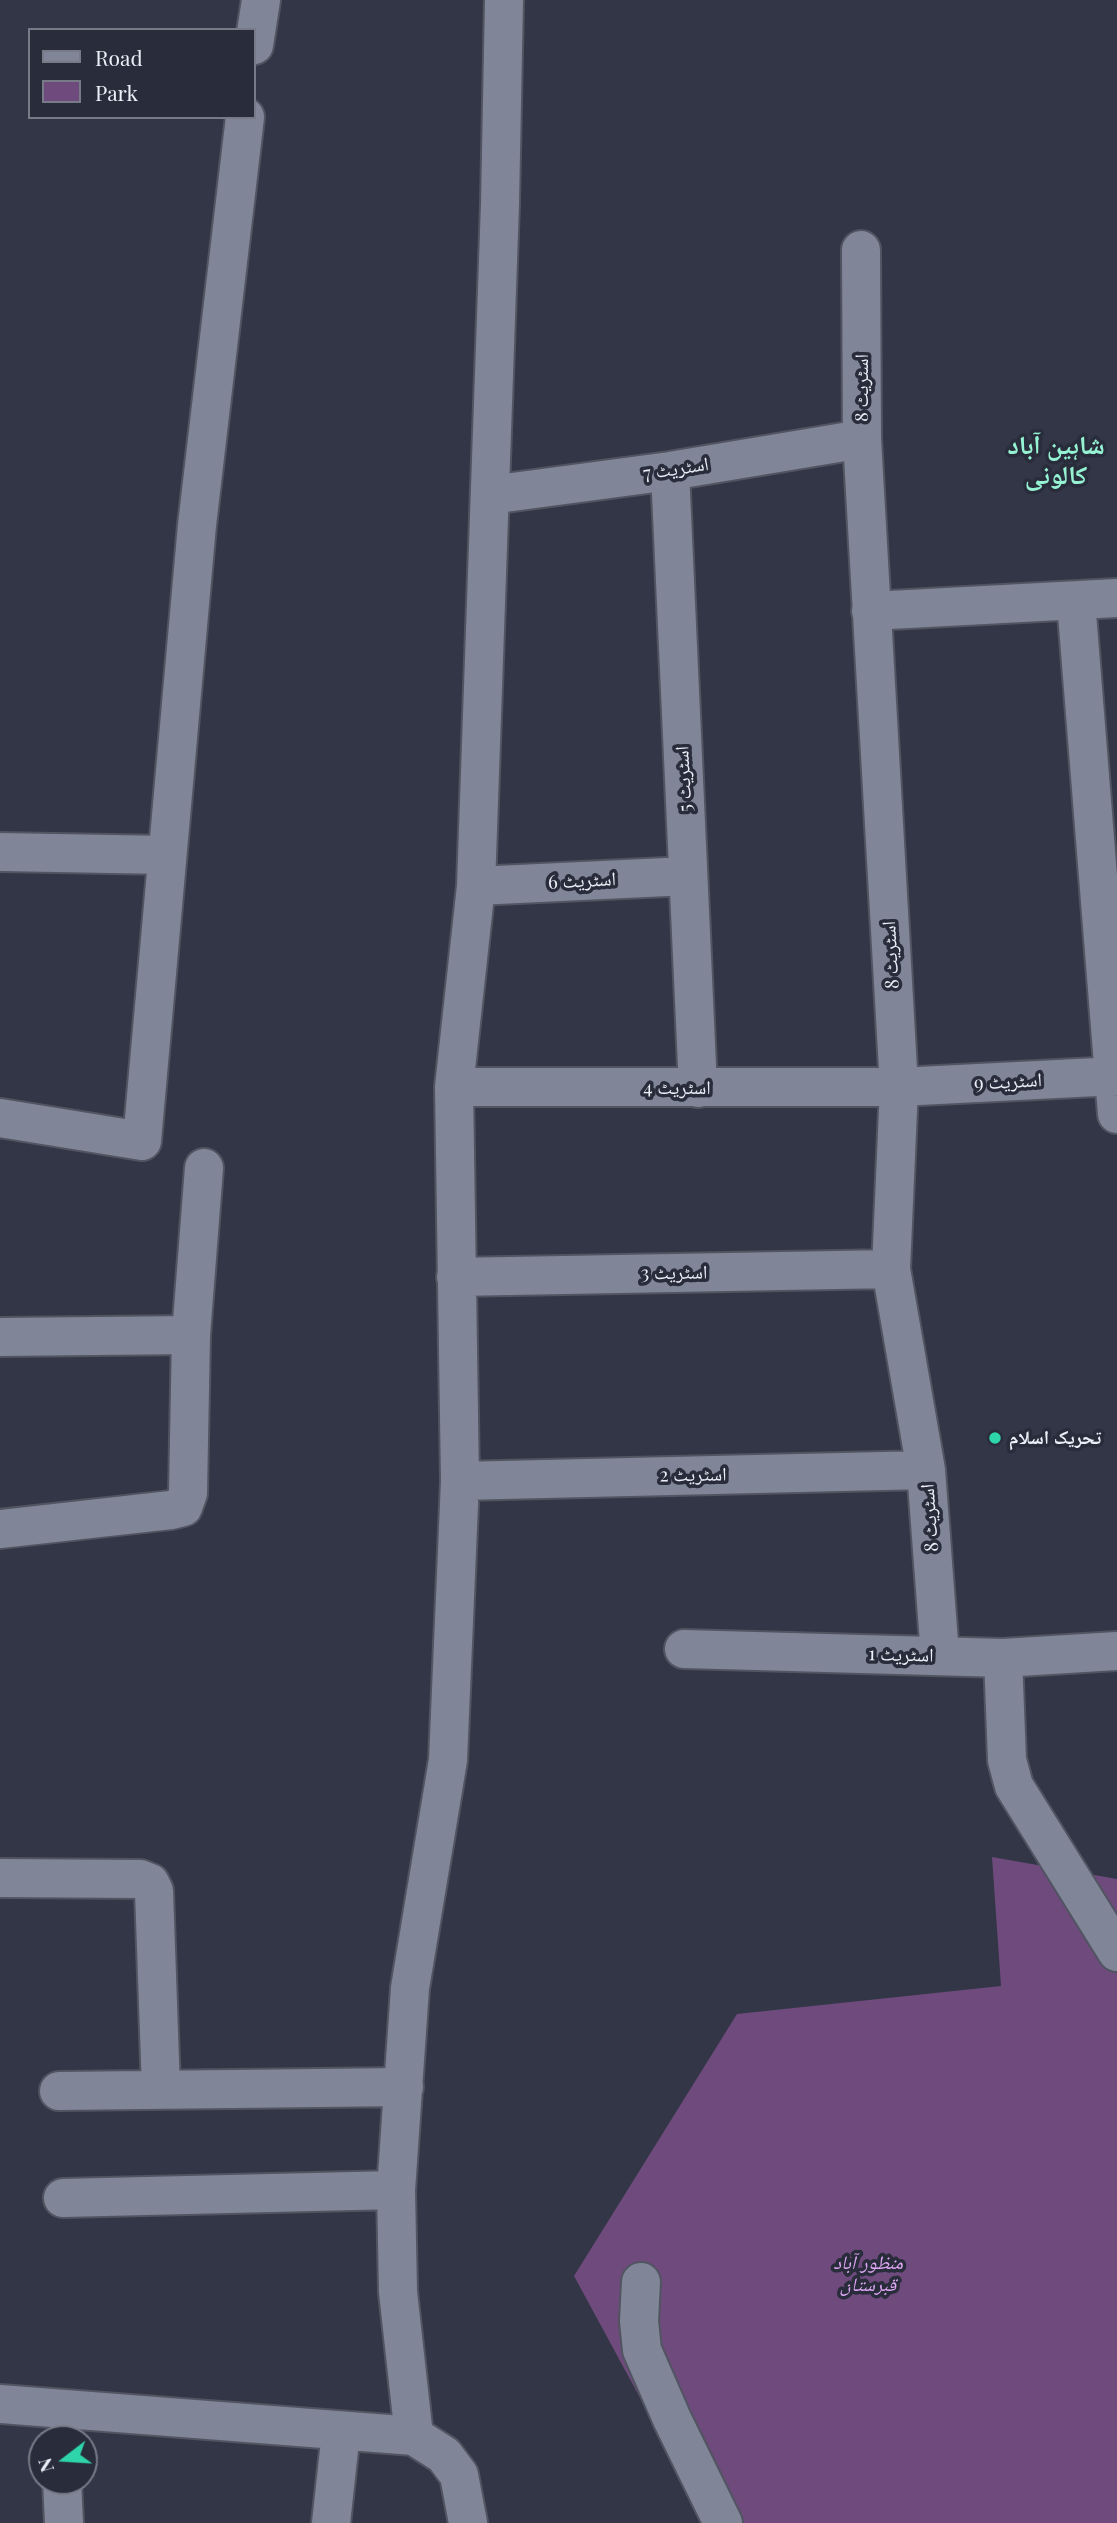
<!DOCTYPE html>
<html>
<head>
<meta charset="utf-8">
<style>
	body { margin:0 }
	#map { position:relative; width:1117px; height:2523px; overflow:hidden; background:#333646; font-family:"Playfair Display",serif }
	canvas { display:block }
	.legend { position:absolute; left:28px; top:28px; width:228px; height:91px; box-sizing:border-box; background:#292c3b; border:2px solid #777a87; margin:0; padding:9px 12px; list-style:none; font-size:21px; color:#eceef8 }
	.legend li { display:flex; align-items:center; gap:14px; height:35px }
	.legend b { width:35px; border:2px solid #777a87 }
	.north { position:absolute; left:28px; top:2425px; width:70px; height:70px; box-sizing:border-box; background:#292c3b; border:2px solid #777a87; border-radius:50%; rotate:253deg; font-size:19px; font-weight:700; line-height:28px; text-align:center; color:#eceef8 }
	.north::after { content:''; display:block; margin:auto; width:24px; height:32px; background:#2ed4aa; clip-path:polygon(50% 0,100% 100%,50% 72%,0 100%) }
</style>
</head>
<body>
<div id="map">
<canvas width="1117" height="2523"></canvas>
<ul class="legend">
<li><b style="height:9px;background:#818598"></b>Road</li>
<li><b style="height:19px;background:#6e4b7c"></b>Park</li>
</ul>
<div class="north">N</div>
</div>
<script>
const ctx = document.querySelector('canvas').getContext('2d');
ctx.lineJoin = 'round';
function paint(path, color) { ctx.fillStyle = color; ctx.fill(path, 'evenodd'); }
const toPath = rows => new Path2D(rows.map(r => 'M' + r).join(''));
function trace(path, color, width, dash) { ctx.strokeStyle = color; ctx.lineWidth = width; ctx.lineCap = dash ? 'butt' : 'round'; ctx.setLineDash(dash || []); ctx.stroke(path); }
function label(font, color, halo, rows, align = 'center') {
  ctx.font = font + ' "Playfair Display","Noto Naskh Arabic",serif'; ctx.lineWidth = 7; ctx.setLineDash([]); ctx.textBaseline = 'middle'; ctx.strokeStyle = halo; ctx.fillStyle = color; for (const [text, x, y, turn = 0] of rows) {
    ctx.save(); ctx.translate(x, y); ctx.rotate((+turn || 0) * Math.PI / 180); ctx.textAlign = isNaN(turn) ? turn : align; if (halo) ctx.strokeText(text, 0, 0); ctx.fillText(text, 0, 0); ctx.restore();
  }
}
paint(toPath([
	[992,1857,1117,1879,1117,2523,708,2523,574,2276,737,2014,1001,1986]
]), '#6e4b7c');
const street = toPath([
	[254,45,261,0],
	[861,250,862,439,899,1087,891,1269,926,1470,940,1656],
	[670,471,698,1088],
	[490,495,670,471,862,439],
	[1076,601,1117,1114],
	[871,611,1117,598],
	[0,852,167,855],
	[476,886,688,876],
	[454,1087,899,1087,1117,1076],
	[0,1118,142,1141,197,525,245,117],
	[456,1277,891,1269],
	[0,1337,191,1335],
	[460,1481,926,1470],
	[0,1529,171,1510,183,1507,188,1493,191,1335,204,1168],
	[684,1649,1003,1658,1117,1651],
	[1003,1658,1007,1760,1014,1786,1117,1952],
	[0,1878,140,1879,150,1883,154,1891,161,2089],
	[59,2091,404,2087],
	[63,2198,396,2190],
	[641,2282,639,2321,642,2350,672,2419,723,2523],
	[0,2404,414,2436,444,2455,459,2475,468,2523],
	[414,2436,398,2292,396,2190,410,1988,448,1760,460,1481,454,1087,476,886,500,204,504,0],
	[62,2481,64,2523],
	[331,2523,341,2432]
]);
trace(street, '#515461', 42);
trace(street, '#818598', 38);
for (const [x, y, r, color] of [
	[995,1438,7,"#2ed4aa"]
]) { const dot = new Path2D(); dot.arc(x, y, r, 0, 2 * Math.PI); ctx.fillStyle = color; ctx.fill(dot); trace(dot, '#292c3b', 2.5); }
label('19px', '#eceef8', '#292c3b', [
	["اسٹریٹ 8",862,388,-90],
	["اسٹریٹ 7",676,469,-9],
	["اسٹریٹ 5",684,779,-93],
	["اسٹریٹ 6",582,881,-3],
	["اسٹریٹ 8",891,955,-93],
	["اسٹریٹ 9",1008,1082,-3],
	["اسٹریٹ 4",677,1088],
	["اسٹریٹ 3",674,1273,-1],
	["اسٹریٹ 2",693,1475,-1],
	["اسٹریٹ 8",930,1518,-94],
	["اسٹریٹ 1",901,1655,1]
]);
label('bold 19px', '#eceef8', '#292c3b', [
	["تحریک اسلام",1009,1438]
], 'left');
label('italic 19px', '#dfa8f5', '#292c3b', [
	["منظور آباد",868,2263],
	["قبرستان",868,2285]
]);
label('bold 26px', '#95f3d3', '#292c3b', [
	["شاہین آباد",1056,446],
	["کالونی",1056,476]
]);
</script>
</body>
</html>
